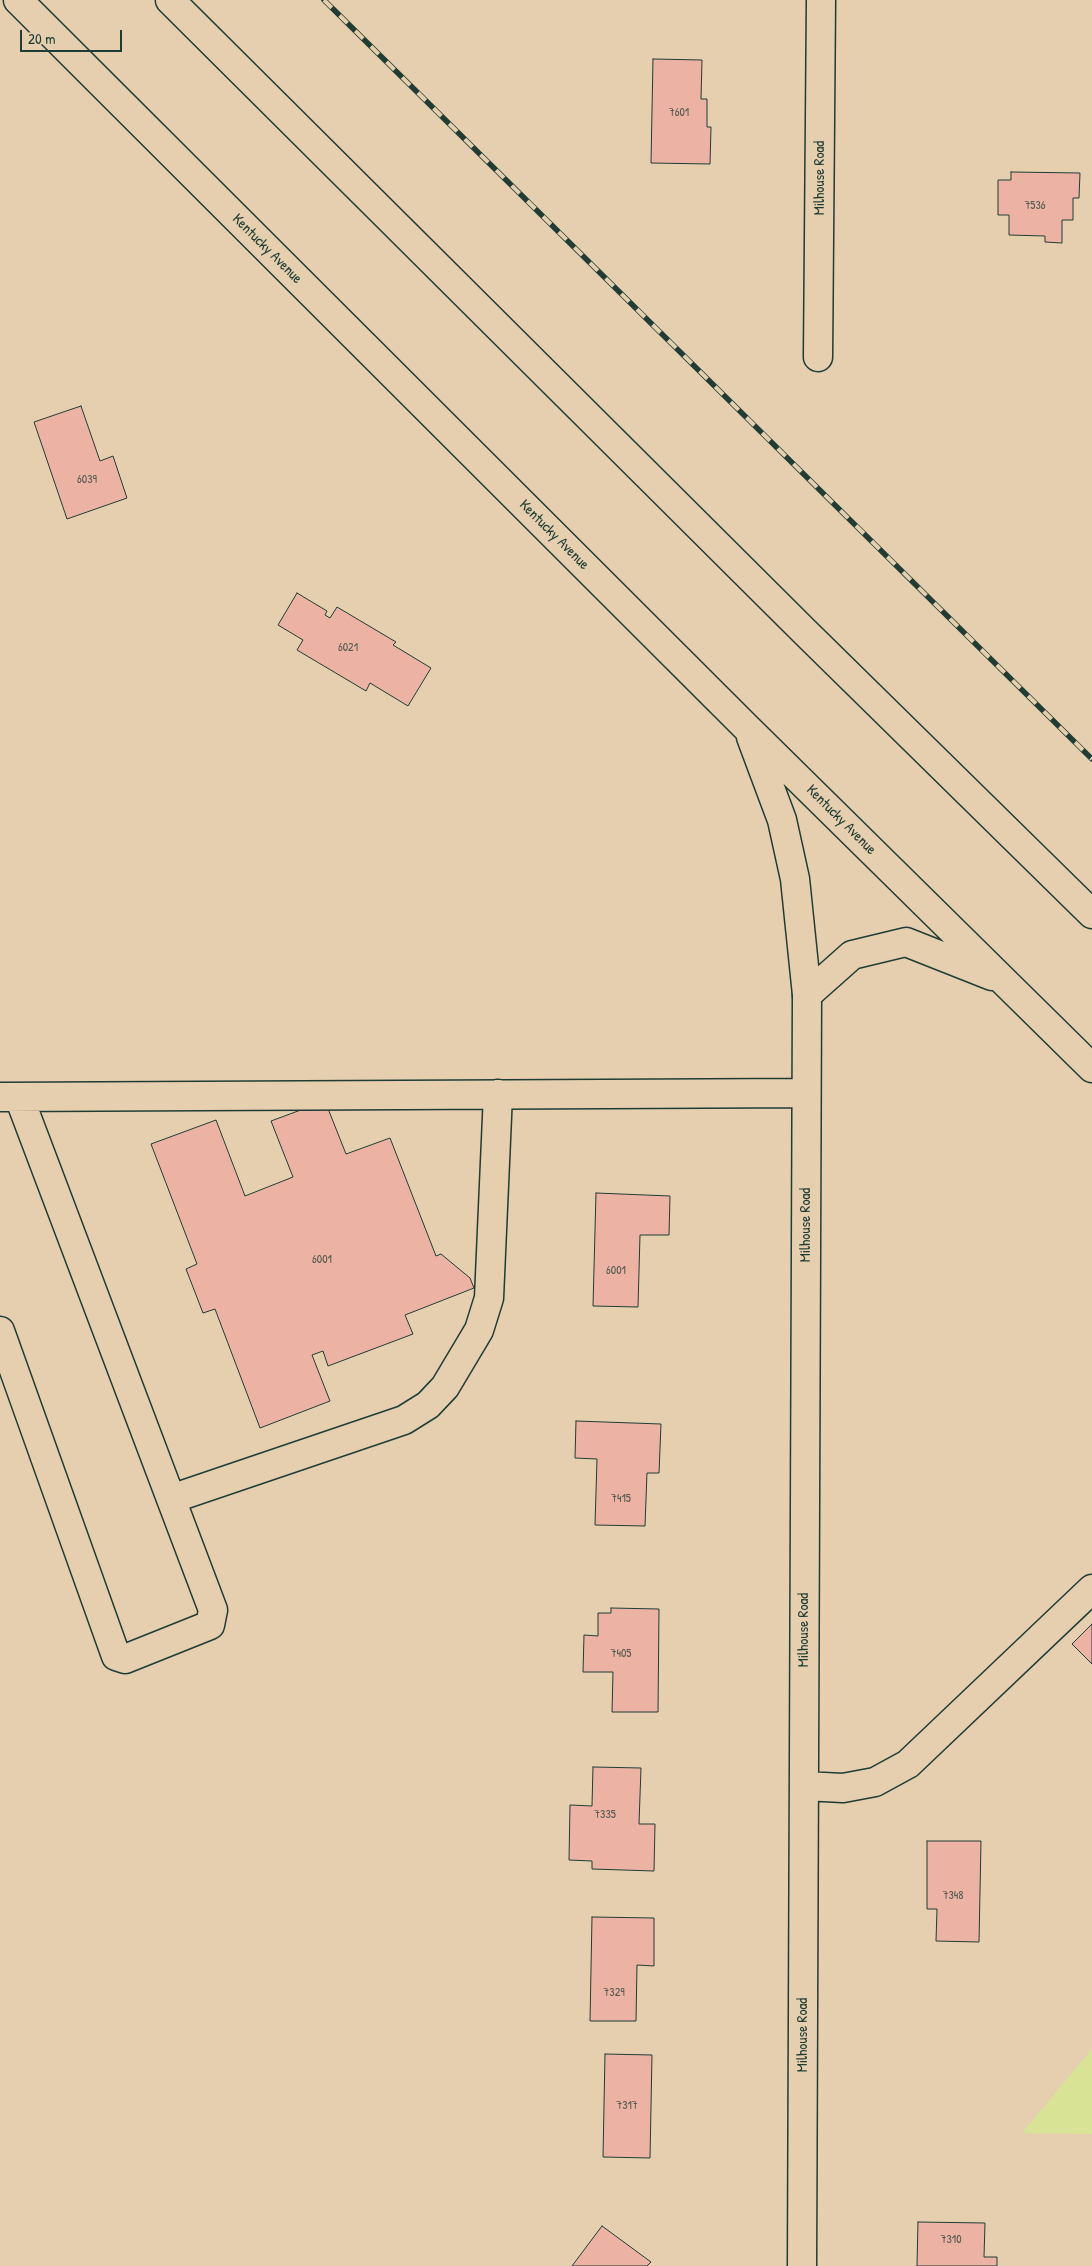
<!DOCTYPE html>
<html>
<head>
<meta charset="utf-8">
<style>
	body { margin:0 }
	#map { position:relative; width:1092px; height:2266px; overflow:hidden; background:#e6cfaf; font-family:"Patrick Hand",sans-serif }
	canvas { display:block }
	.scale { position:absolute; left:20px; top:30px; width:102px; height:22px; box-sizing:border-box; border:2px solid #1f3d34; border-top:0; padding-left:6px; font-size:15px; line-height:18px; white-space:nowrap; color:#1f3d34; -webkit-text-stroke:4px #e6cfaf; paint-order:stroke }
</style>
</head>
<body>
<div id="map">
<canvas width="1092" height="2266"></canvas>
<div class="scale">20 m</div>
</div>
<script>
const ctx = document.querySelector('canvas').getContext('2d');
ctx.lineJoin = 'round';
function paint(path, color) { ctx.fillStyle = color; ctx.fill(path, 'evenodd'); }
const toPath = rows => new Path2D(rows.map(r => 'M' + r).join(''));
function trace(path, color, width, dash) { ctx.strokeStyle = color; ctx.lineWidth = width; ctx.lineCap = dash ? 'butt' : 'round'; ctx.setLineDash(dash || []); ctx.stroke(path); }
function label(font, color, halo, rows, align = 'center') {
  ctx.font = font + ' "Patrick Hand",sans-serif'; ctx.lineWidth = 4; ctx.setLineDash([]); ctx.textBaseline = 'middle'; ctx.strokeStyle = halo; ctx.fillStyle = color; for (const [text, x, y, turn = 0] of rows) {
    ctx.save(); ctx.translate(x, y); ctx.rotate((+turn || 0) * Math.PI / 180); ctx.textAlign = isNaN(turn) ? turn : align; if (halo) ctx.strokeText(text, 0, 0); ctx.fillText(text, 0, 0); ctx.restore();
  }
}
paint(toPath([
	[1092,2049,1092,2134,1022,2133]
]), '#d8e396');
const building = toPath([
	[653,59,702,60,701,99,707,99,707,127,711,127,710,164,651,163,653,59],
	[1011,172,1080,173,1079,198,1073,198,1073,220,1062,220,1062,243,1045,242,1045,236,1009,235,1009,215,998,215,998,180,1011,180,1011,172],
	[81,406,100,461,113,456,127,498,67,519,34,422,81,406],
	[297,593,327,611,325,615,330,618,337,607,396,642,393,645,431,668,408,706,370,683,366,691,297,650,303,640,278,625,297,593],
	[325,1101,346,1154,390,1138,436,1256,441,1254,470,1278,474,1288,405,1315,413,1334,328,1366,323,1351,312,1355,330,1401,260,1428,215,1309,203,1313,186,1269,197,1264,151,1144,216,1120,245,1196,293,1177,271,1121,325,1101],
	[596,1193,670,1196,669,1235,640,1235,638,1307,593,1306,596,1193],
	[576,1421,661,1424,659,1473,647,1473,645,1526,595,1525,597,1459,575,1458,576,1421],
	[611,1608,659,1609,658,1712,612,1712,613,1672,583,1672,584,1635,598,1636,598,1613,611,1613,611,1608],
	[1092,1624,1092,1664,1072,1644,1092,1624],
	[593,1767,641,1768,639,1824,655,1824,654,1871,592,1869,592,1861,569,1860,570,1805,592,1806,593,1767],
	[927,1841,981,1841,979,1942,936,1941,937,1909,927,1909,927,1841],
	[592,1917,654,1918,654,1966,637,1965,636,2021,590,2021,592,1917],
	[605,2054,652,2055,650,2158,603,2157,605,2054],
	[918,2222,985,2223,984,2257,997,2257,997,2266,917,2266,918,2222],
	[602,2226,651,2262,647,2266,572,2266,602,2226]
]);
paint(building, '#ecb3a4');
trace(building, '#1f3d34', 1);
const minor = toPath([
	[818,357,821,0],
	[0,1097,806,1093],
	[0,1331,116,1656,125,1659,210,1625,213,1610,19,1097],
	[171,1499,404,1420,428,1405,445,1387,479,1330,489,1298,498,1094],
	[804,1786,843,1788,875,1782,908,1764,1092,1589],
	[802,2266,807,995]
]);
const major = toPath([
	[18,0,748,729,1092,1068],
	[170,0,805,632,1092,914],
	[751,737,782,820,795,879,807,995],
	[807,995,852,955,906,942,992,976]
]);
trace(minor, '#1f3d34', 31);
trace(major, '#1f3d34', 31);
trace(minor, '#e6cfaf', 28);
trace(major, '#e6cfaf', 28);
const rail = toPath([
	[324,0,1092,759]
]);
trace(rail, '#1f3d34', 5.5);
trace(rail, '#e6cfaf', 4, [11]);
label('12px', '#525a50', null, [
	["7601",679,113],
	["7536",1035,206],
	["6039",87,480],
	["6021",348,648],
	["6001",322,1260],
	["6001",616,1271],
	["7415",621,1499],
	["7405",621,1654],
	["7335",605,1815],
	["7348",953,1896],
	["7329",614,1993],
	["7317",627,2106],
	["7310",951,2240]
]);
label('15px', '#1f3d34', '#e6cfaf', [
	["Milhouse Road",820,178,-90],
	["Kentucky Avenue",267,249,45],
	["Kentucky Avenue",554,535,45],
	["Kentucky Avenue",841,820,45],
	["Milhouse Road",806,1225,-90],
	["Milhouse Road",804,1630,-90],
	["Milhouse Road",803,2035,-90]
]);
</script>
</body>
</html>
